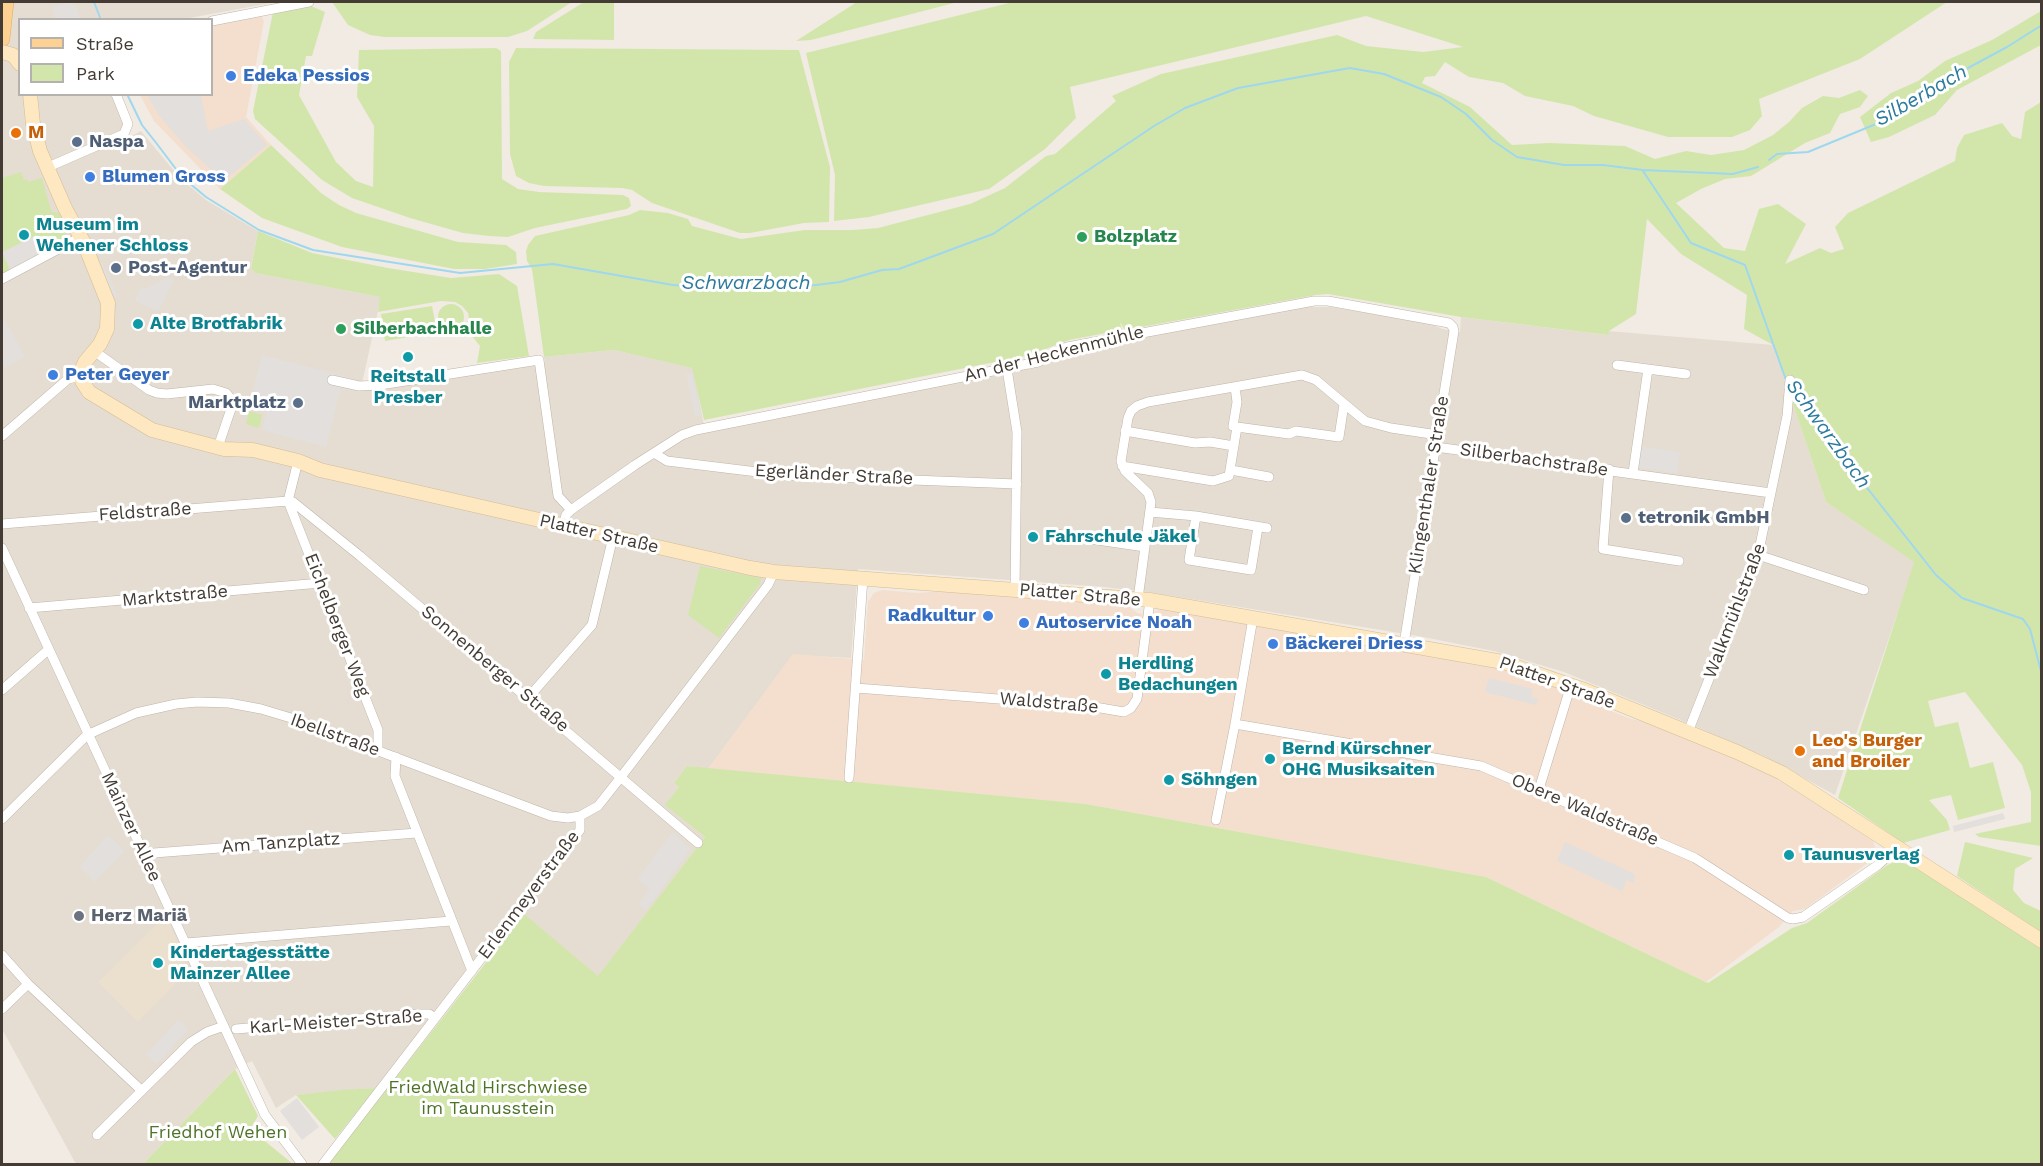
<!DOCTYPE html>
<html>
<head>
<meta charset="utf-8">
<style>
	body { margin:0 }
	#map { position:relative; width:2043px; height:1166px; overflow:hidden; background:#f1ebe3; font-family:"Work Sans",sans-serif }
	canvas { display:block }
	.frame { position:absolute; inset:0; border:3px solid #433b34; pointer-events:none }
	.legend { position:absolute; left:18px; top:18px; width:195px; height:78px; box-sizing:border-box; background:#fff; border:2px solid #b4b1ae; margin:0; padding:8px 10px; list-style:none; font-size:18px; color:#433b34 }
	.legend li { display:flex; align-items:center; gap:12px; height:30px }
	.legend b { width:30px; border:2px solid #b4b1ae }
</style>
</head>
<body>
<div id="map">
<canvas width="2043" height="1166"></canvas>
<div class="frame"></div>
<ul class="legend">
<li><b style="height:8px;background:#fdd191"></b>Straße</li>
<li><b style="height:16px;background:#d2e6ac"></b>Park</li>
</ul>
</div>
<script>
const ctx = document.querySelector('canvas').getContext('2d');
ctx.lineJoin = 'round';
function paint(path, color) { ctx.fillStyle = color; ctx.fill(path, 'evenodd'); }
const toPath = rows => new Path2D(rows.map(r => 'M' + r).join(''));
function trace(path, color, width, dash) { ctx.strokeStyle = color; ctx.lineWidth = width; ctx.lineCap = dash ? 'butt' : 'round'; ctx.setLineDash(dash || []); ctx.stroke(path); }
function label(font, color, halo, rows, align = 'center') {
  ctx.font = font + ' "Work Sans",sans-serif'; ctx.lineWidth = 6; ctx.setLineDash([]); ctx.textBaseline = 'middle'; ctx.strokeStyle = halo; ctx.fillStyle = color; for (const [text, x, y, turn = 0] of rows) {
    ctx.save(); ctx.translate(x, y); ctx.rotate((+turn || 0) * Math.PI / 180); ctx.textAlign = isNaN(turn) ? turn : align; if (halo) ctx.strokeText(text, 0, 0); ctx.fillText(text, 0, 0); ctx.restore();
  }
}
paint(toPath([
	[2,2,276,2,184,19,20,20,20,94,111,95,123,118,124,130,128,138,141,131,180,178,206,200,258,231,251,267,255,273,381,297,361,388,370,389,545,363,544,357,614,350,693,368,705,431,1038,366,1075,350,1305,307,1331,307,1429,323,1442,329,1460,332,1461,317,1607,335,1608,331,1773,345,1826,502,1915,562,1835,795,1764,756,1678,719,1564,672,1494,651,1418,636,1154,593,1105,587,858,569,851,658,793,655,708,769,687,766,674,783,679,787,666,805,705,837,598,977,514,907,376,1088,296,1095,276,1108,252,1061,235,1069,143,1164,76,1164,2,1029]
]), '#e5ddd1');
paint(toPath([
	[261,15,264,21,246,117,271,145,220,189,154,121,140,95,212,94,212,26],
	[882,590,918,593,944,591,1124,603,1137,613,1153,615,1155,611,1161,609,1238,620,1476,662,1524,675,1584,696,1609,710,1631,719,1646,722,1762,770,1807,796,1873,841,1876,851,1874,858,1805,909,1793,911,1779,927,1706,982,1486,877,1086,804,708,769,793,654,864,660,868,602,874,593]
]), '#f4dfce');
paint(toPath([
	[166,915,189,970,138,1022,98,982]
]), '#ebdfcd');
paint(toPath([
	[332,2,572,2,527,31,508,37,385,37,370,35,348,25],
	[584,2,614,2,614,40,533,39,536,32],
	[857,2,958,2,811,40,796,41],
	[1013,2,1947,2,1860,59,1759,99,1762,116,1750,130,1732,137,1668,137,1594,116,1573,106,1525,96,1503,83,1469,77,1445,62,1435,76,1425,77,1422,83,1470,107,1512,145,1549,143,1625,146,1655,159,1686,151,1711,155,1744,150,1773,135,1789,122,1802,108,1823,96,1839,98,1860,90,1868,96,1860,107,1840,114,1830,133,1805,143,1751,176,1725,179,1701,189,1676,203,1724,248,1745,251,1759,209,1778,204,1806,224,1785,264,1820,248,1831,253,1844,249,1835,227,1848,213,1955,161,1957,148,1964,135,2002,123,2012,136,2021,139,2025,112,2041,102,2041,846,1979,837,1975,834,2031,822,2031,792,2022,765,1965,692,1928,701,1935,727,1958,722,1970,768,1993,762,2005,808,1958,820,1951,795,1929,800,1947,820,1950,830,1903,843,1838,798,1914,562,1826,502,1773,345,1744,329,1747,295,1681,254,1647,219,1636,314,1609,331,1608,335,1461,317,1328,294,1316,295,1125,330,1120,322,1122,330,1069,340,1030,355,704,420,692,368,614,350,544,357,532,269,527,261,526,251,528,245,535,236,629,215,640,210,668,213,688,219,692,226,741,239,805,230,853,230,878,228,970,204,1005,188,1046,156,1055,154,1116,101,1112,96,1161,74,1337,35,1366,46,1423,52,1463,47,1366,16,1070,87,1076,118,1045,149,989,189,869,217,834,221,835,175,806,53],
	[311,6,325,12,312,56,306,56,299,95,336,162,356,181,373,187,374,126,357,97,359,50,496,48,501,51,502,179,518,189,539,192,623,195,629,198,631,206,627,209,535,228,508,237,489,236,463,233,410,218,352,198,322,180,255,119,253,111,273,12],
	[2041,11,2041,45,1957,90,1935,115,1889,137,1871,142,1860,117,1891,93,1918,81,1945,61,1992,40],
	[516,48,799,50,830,167,829,222,804,223,750,233,740,233,652,203,632,190,622,188,544,186,529,183,516,176,510,154,509,62],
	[271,145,321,193,339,205,356,213,458,242,506,245,516,252,517,264,485,269,454,269,342,247,262,218,220,189],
	[21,172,24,180,27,179,28,182,42,178,50,207,52,212,59,213,67,231,61,243,2,275,2,178],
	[258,231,312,253,388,268,451,278,499,274,517,286,529,356,477,363,480,346,463,325,469,319,468,313,462,306,455,302,441,301,378,312,380,297,255,273,251,268],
	'438 317a13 13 0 1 1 26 0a13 13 0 1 1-26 0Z',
	[432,306,437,332,385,341,381,314],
	[249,411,262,415,259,428,246,424],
	[700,566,761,578,760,584,719,638,688,615],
	[687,766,1086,804,1486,877,1708,983,1792,928,1807,923,1886,866,1894,862,1903,863,1915,867,2041,949,2041,1164,328,1164,524,914,598,976,705,837,665,805,679,787,674,783],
	[1965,842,2033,858,2015,869,2013,890,2024,903,2041,911,2041,932,1957,876],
	[235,1069,257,1114,258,1116,250,1129,293,1164,143,1164],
	[376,1088,335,1139,296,1095,341,1090]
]), '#d2e6ac');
paint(toPath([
	[70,2,75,2,80,19,55,19,52,7],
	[147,95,201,95,208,131,244,119,267,145,224,181,185,146,159,115],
	[37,235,40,240,37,242,42,254,10,270,2,252],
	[102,262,118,296,111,299,97,264],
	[168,277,174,280,158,311,135,301,141,288,145,289],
	[4,318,25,357,5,368,2,361,2,319],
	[262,355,355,379,352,391,341,388,326,447,262,430,268,406,250,400],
	[692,373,701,415,695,416,686,374],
	[1639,446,1680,452,1677,473,1636,467],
	[1489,678,1533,689,1531,697,1538,699,1536,705,1485,692],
	[2003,813,2005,819,1954,832,1953,826],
	[673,832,691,849,646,910,638,905,650,889,637,879],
	[108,835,125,851,95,882,79,867],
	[1565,842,1635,874,1634,883,1627,880,1622,891,1557,861],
	[178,1020,188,1029,157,1064,146,1055],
	[297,1098,319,1127,302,1140,280,1111]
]), '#e2dfdc');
trace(toPath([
	[94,2,101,20],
	[127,94,142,125,157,144,182,177,206,197,259,230,313,250,460,273,553,264,673,285,701,287,800,287,840,282,882,270,899,269,993,234,1154,126,1185,108,1238,88,1350,68,1384,74,1441,97,1466,114,1492,140,1517,157,1564,165,1603,165,1643,170,1733,174,1758,167],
	[1769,160,1777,154,1808,152,1876,124,1942,87,1968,68,2007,47,2042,25],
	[1643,171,1691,243,1745,265,1786,380],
	[1792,393,1936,575,1962,598,2023,619,2030,629,2042,675]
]), '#9fd7ef', 2);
const minor = toPath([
	[212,21,309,2],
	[46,168,124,134,128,124,116,94],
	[2,279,81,237],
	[94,351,149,390,157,393,167,394,213,389,226,393,231,399,232,406,218,447],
	[1617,365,1686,374],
	[1007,369,1017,432,1015,589],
	[332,380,359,386,380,385,539,360,558,496,571,510,566,515,563,526],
	[1237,427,1289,434,1296,431,1339,437,1344,404],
	[1125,431,1195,443,1210,442,1234,446],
	[2,436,68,379,81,376],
	[1436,447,1771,493],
	[654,453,667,461,782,475,1017,484],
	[1122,466,1213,481,1229,476,1237,427,1233,426,1237,402,1235,387],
	[1609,469,1603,549,1679,561],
	[1231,470,1269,477],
	[1633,473,1648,369],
	[288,501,378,730,378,751],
	[288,501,298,461],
	[571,510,635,465,682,435,696,430,1038,362,1067,347,1314,301,1328,301,1449,323,1453,327,1454,331,1404,644],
	[1150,512,1196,516,1267,528],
	[1196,516,1189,560,1251,570,1258,527],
	[2,524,288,501,293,502,360,556,698,843],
	[1056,534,1145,547],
	[2,548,265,1115,302,1164],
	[1758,555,1864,590],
	[1138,599,1151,502,1148,493,1125,471,1121,461,1128,418,1131,411,1137,406,1148,402,1302,375,1316,380,1365,421,1391,428,1438,435],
	[29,608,321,583],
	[1253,618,1235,724,1481,766,1695,858,1788,918,1793,919,1803,917,1878,865,1897,848],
	[856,688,1089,706,1124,712,1131,708,1137,699,1150,600],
	[2,690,48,650],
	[528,698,592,625,613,537],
	[1688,732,1758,555,1787,416,1790,380],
	[396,757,395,776,472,971],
	[849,778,863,578],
	[1539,789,1571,685],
	[2,819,87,735,136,713,176,704,197,702,229,703,261,709,291,718,551,816,568,818,580,816,598,806,621,777,768,585,774,572],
	[1216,820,1235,724],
	[144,855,154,853,417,833],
	[186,943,451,921],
	[2,955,28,984,141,1090],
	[2,1009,28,984],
	[236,1029,419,1014,429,1014,435,1018],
	[97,1135,191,1042,207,1032,224,1026],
	[323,1164,580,830,580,816]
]);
const secondary = toPath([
	[2,52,13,55,20,64],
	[30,94,33,124,40,151,65,208,84,243,108,303,107,329,100,344,85,362,81,371,82,381,89,392,152,430,224,449,253,450,298,461,320,470,750,568,774,572,1150,600,1503,662,1582,689,1737,752,1782,773,2042,941]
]);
const primary = toPath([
	[2,39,6,2]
]);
trace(minor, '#bfb5a9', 10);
trace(secondary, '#d4bc95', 15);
trace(primary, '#e1ac61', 16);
trace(minor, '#fff', 9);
trace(secondary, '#fee8c1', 14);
trace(primary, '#fdd191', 15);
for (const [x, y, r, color] of [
	[231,76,6,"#3f7fe0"],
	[16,133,6,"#e8710a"],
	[77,142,6,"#5c6f8a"],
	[90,177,6,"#3f7fe0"],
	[24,235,6,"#0f9aa8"],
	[1082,237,6,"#2e9e5b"],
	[116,268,6,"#5c6f8a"],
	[138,324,6,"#0f9aa8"],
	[341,329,6,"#2e9e5b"],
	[408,357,6,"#0f9aa8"],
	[53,375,6,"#3f7fe0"],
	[298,403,6,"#5c6f8a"],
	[1626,518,6,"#5c6f8a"],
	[1033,537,6,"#0f9aa8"],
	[988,616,6,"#3f7fe0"],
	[1024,623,6,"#3f7fe0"],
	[1273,644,6,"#3f7fe0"],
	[1106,674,6,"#0f9aa8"],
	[1800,751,6,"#e8710a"],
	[1270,759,6,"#0f9aa8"],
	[1169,780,6,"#0f9aa8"],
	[1789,855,6,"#0f9aa8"],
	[79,916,6,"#6b7280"],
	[158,963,6,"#0f9aa8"]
]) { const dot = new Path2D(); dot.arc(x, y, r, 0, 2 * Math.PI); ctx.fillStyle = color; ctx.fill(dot); trace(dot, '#fff', 2); }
label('bold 18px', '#366cbe', '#fff', [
	["Edeka Pessios",243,76],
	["Blumen Gross",102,177],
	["Peter Geyer",65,375],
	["Radkultur",976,616,"right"],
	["Autoservice Noah",1036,623],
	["Bäckerei Driess",1285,644]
], 'left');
label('bold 18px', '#c56008', '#fff', [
	["M",28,133],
	["Leo's Burger",1812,741],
	["and Broiler",1812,762]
], 'left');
label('bold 18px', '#4e5e75', '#fff', [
	["Naspa",89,142],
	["Post-Agentur",128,268],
	["Marktplatz",286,403,"right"],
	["tetronik GmbH",1638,518]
], 'left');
label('bold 18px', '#0d838f', '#fff', [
	["Museum im",36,225],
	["Wehener Schloss",36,246],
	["Alte Brotfabrik",150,324],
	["Reitstall",408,377,"center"],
	["Presber",408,398,"center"],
	["Fahrschule Jäkel",1045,537],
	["Herdling",1118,664],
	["Bedachungen",1118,685],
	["Bernd Kürschner",1282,749],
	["OHG Musiksaiten",1282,770],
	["Söhngen",1181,780],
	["Taunusverlag",1801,855],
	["Kindertagesstätte",170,953],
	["Mainzer Allee",170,974]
], 'left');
label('bold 18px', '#27864d', '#fff', [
	["Bolzplatz",1094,237],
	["Silberbachhalle",353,329]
], 'left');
label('18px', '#433b34', '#fff', [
	["An der Heckenmühle",1054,354,-14],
	["Silberbachstraße",1534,460,8],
	["Egerländer Straße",834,475,3],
	["Klingenthaler Straße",1429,485,-81],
	["Feldstraße",145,512,-4],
	["Platter Straße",599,534,13],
	["Platter Straße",1080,595,5],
	["Marktstraße",175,596,-5],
	["Walkmühlstraße",1735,611,-69],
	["Eichelberger Weg",337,625,69],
	["Sonnenberger Straße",495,669,40],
	["Platter Straße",1557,683,20],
	["Waldstraße",1049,703,5],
	["Ibellstraße",335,735,20],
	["Obere Waldstraße",1585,810,23],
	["Mainzer Allee",131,827,65],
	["Am Tanzplatz",281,843,-4],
	["Erlenmeyerstraße",529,895,-53],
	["Karl-Meister-Straße",336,1022,-4]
]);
label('bold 18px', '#5b616d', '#fff', [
	["Herz Mariä",91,916]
], 'left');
label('18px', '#4d7328', '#fff', [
	["FriedWald Hirschwiese",488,1088],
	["im Taunusstein",488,1109],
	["Friedhof Wehen",218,1133]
]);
label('italic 20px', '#2c7a9d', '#fff', [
	["Silberbach",1921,96,-30],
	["Schwarzbach",746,283],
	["Schwarzbach",1828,434,54]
]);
</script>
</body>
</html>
